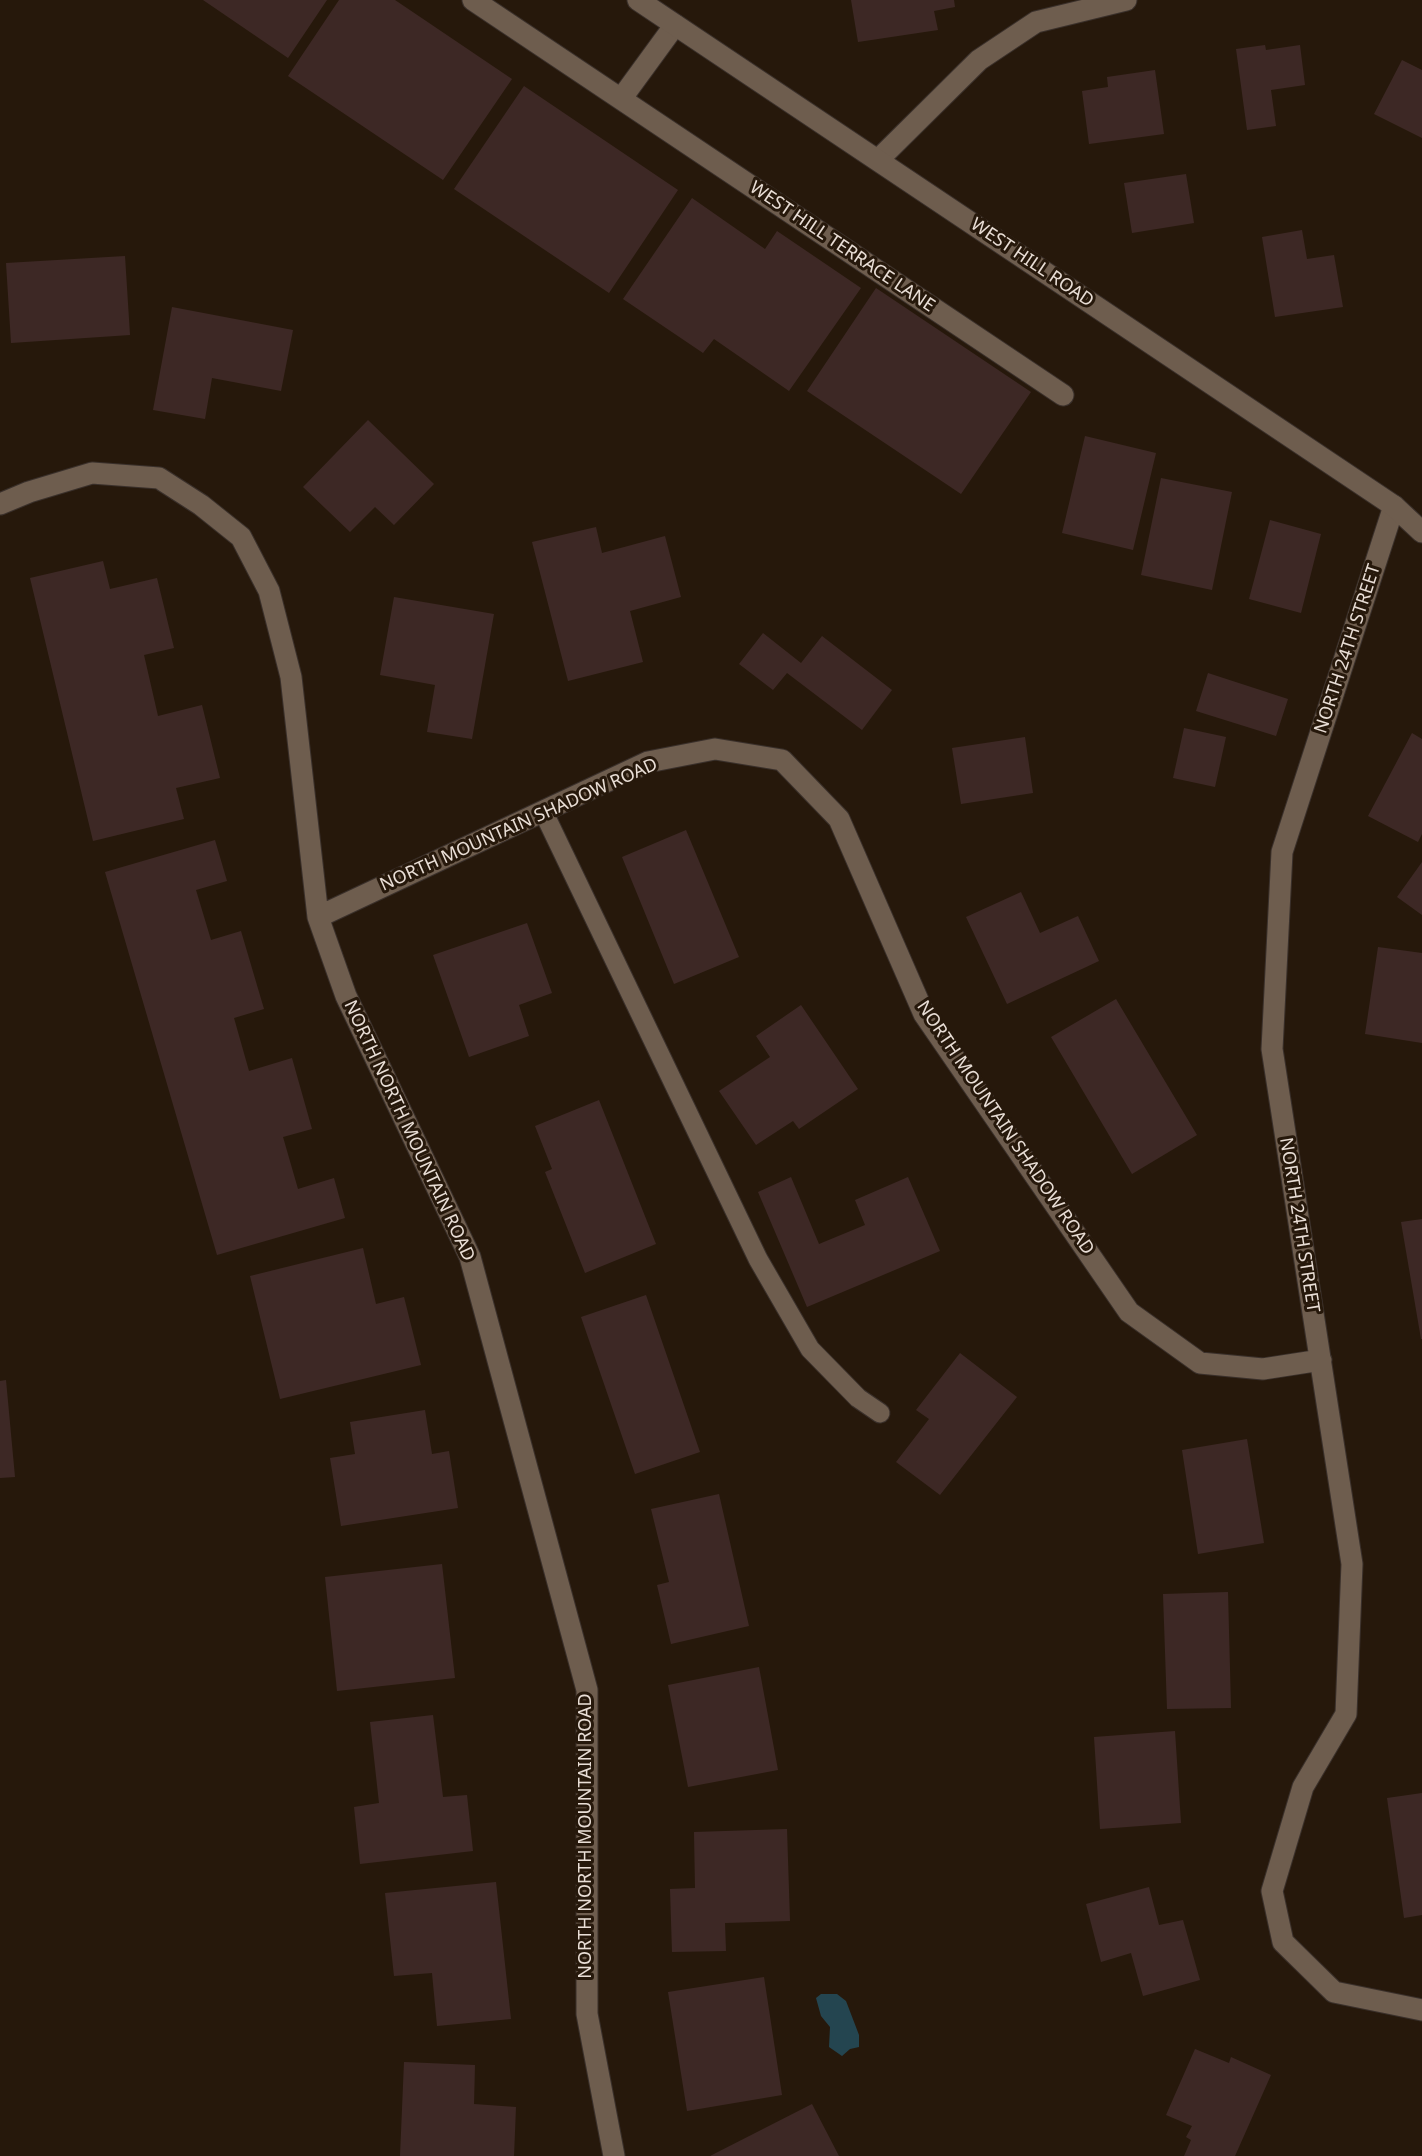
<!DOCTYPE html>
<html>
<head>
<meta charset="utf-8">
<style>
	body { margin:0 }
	canvas { display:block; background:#26180b }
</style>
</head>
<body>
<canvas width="1422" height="2156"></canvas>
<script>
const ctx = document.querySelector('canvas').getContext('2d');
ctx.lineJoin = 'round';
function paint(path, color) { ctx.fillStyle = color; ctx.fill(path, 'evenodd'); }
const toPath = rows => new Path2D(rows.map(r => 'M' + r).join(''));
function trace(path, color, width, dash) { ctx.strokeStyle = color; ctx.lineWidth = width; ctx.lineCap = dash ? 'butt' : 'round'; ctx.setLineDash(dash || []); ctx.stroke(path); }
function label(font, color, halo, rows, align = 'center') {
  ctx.font = font + ' "Noto Sans",sans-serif'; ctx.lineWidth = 6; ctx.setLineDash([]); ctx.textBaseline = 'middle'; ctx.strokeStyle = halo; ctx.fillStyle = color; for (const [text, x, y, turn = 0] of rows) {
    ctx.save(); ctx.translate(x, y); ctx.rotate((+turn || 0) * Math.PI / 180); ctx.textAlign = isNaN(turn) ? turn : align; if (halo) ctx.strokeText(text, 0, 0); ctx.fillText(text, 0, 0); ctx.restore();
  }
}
paint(toPath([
	[821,1994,837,1994,846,2001,859,2035,859,2047,850,2049,842,2056,829,2047,830,2027,821,2016,816,1998]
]), '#244550');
paint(toPath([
	[203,0,327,0,288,58],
	[339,0,395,0,512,79,443,180,288,76],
	[851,0,954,0,955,7,934,11,938,30,858,42],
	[1265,45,1266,50,1300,45,1305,85,1271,90,1276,126,1247,130,1236,49],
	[1402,60,1422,70,1422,138,1374,114],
	[1155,70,1164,134,1089,144,1082,91,1108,87,1107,77],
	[524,86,678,190,609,293,454,189],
	[1186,174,1194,223,1132,233,1124,183],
	[692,198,765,249,777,231,861,288,789,391,714,339,703,353,623,299],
	[1302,230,1307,259,1334,255,1343,307,1275,317,1262,237],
	[125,256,130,335,11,343,6,263],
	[876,288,1031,392,961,494,807,391],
	[172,307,293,330,281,391,212,378,205,419,153,410],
	[368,420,434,484,394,525,375,507,350,532,303,487],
	[1085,436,1156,453,1133,550,1062,533],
	[1161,478,1232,492,1212,590,1141,575],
	[1270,520,1321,534,1301,613,1249,599],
	[596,527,602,553,665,536,681,597,630,611,643,662,568,681,532,542],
	[103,561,110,589,157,578,174,648,144,655,158,716,202,705,220,778,176,788,184,819,93,841,30,578],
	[394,597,494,614,472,739,427,732,435,685,380,675],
	[763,633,801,663,822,636,892,690,862,730,787,673,773,690,739,664],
	[1208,673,1288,699,1276,736,1196,711],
	[1184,728,1226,737,1215,787,1173,778],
	[1412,733,1422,739,1422,834,1418,842,1368,816],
	[1025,737,1033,793,961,804,952,748],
	[686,830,739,957,674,984,622,857],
	[215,840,227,881,196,890,211,940,241,931,264,1009,234,1018,249,1071,292,1058,312,1129,283,1137,298,1189,334,1178,345,1218,217,1255,105,872],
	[1422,862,1422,915,1397,897],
	[1021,892,1040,933,1078,916,1099,961,1007,1004,966,917],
	[527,923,552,993,519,1005,529,1036,469,1057,433,955],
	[1378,947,1422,953,1422,1043,1365,1034],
	[1116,999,1197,1135,1132,1174,1051,1037],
	[801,1005,858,1089,799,1129,793,1121,756,1145,719,1091,770,1057,756,1036],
	[599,1100,656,1244,585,1273,545,1172,552,1169,535,1126],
	[791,1177,819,1244,865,1225,855,1200,908,1177,940,1251,807,1307,758,1192],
	[1422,1219,1422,1339,1421,1339,1401,1222],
	[363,1248,376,1304,404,1297,421,1365,280,1399,250,1276],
	[646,1295,700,1452,635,1474,581,1317],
	[960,1353,1017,1397,940,1495,896,1462,929,1419,916,1410],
	[6,1380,15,1477,0,1478,0,1381],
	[425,1410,432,1454,449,1451,458,1508,341,1526,330,1458,355,1454,350,1422],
	[1247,1439,1264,1543,1198,1554,1182,1450],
	[719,1494,749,1626,671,1644,657,1585,669,1582,651,1509],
	[442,1564,455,1678,337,1691,325,1577],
	[1228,1592,1231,1708,1167,1709,1163,1594],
	[759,1667,778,1770,688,1787,668,1685],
	[433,1715,443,1797,467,1795,473,1851,360,1864,354,1807,379,1803,370,1722],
	[1175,1731,1181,1823,1100,1829,1094,1737],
	[1422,1793,1422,1915,1404,1918,1387,1798],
	[787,1829,790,1921,725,1923,726,1951,672,1952,670,1889,695,1888,694,1832],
	[496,1882,511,2019,437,2026,432,1973,394,1976,385,1893],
	[1149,1887,1159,1925,1183,1920,1200,1980,1143,1996,1131,1953,1101,1962,1086,1904],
	[764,1977,782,2095,687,2111,668,1992],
	[1195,2049,1229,2063,1231,2057,1271,2075,1235,2156,1184,2156,1191,2140,1186,2137,1192,2126,1166,2115],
	[404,2062,475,2065,474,2104,516,2107,514,2156,400,2156],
	[812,2104,839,2156,710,2156]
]), '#3d2825');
const service = toPath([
	[543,811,758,1259,810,1349,858,1398,880,1413]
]);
const minor = toPath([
	[473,0,1063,395],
	[621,99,675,25],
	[878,160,979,60,1036,22,1126,0],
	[0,504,29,492,92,473,159,478,201,505,241,537,269,591,291,677,318,917,346,996,470,1257,587,1690,587,2014,614,2156],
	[1394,506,1282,852,1272,1049,1352,1564,1346,1714,1303,1787,1272,1891,1283,1942,1334,1992,1422,2010],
	[318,917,648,762,715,749,782,760,839,819,924,1014,1129,1312,1200,1363,1263,1369,1321,1360]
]);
const tertiary = toPath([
	[638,0,1394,506,1422,532]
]);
trace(service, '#3a302b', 21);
trace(minor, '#3a302b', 23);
trace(tertiary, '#3a302b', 23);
trace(service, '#6e5d4e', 19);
trace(minor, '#6e5d4e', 21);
trace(tertiary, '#6e5d4e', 21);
label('18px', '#e9ded6', '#26180b', [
	["WEST HILL TERRACE LANE",842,247,34],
	["WEST HILL ROAD",1032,263,34],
	["NORTH 24TH STREET",1348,649,-72],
	["NORTH MOUNTAIN SHADOW ROAD",519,825,-24],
	["NORTH MOUNTAIN SHADOW ROAD",1005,1128,56],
	["NORTH NORTH MOUNTAIN ROAD",409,1131,65],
	["NORTH 24TH STREET",1299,1225,81],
	["NORTH NORTH MOUNTAIN ROAD",586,1836,-90]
]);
</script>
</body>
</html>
